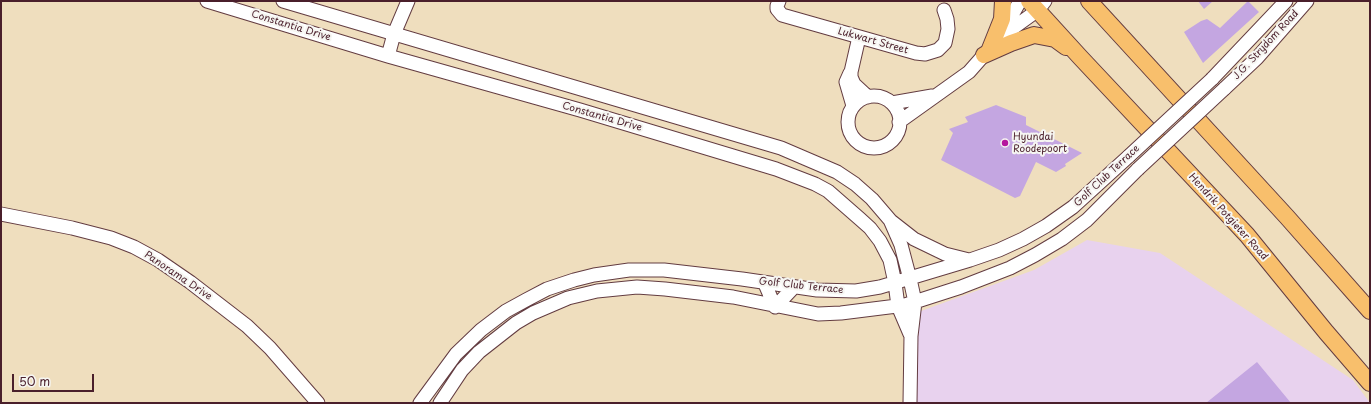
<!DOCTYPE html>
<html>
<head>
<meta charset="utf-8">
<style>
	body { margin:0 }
	#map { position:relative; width:1371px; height:404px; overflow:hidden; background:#efdebe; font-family:"Playpen Sans",sans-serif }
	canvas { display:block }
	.frame { position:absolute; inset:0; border:2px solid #4a1f2b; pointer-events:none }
	.scale { position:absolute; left:12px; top:374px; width:82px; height:18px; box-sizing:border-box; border:2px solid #4a1f2b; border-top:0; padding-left:5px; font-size:12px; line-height:14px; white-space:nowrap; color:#4a1f2b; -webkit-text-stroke:3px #f6f6f2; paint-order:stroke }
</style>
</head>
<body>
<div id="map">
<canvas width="1371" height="404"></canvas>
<div class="frame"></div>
<div class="scale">50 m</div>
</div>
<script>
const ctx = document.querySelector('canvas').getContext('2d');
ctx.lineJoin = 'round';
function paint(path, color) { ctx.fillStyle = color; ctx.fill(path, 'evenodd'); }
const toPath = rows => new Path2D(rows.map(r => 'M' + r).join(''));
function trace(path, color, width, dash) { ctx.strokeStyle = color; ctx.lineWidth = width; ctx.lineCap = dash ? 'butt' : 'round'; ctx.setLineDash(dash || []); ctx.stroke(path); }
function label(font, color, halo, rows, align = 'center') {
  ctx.font = font + ' "Playpen Sans",sans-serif'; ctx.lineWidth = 4; ctx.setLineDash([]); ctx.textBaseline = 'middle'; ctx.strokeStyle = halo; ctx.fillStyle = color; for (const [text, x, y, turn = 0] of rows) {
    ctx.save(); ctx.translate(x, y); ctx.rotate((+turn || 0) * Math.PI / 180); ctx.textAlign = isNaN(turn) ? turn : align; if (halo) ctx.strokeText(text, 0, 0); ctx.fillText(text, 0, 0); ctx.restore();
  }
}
paint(toPath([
	[1087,240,1160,253,1353,380,1370,403,914,403,911,397,921,311,1034,270]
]), '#e8d2ee');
paint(toPath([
	[1198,1,1213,1,1204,9],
	[1248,1,1259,12,1203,63,1184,32,1201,21,1207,19,1220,28],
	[996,105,1026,117,1026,125,1082,153,1065,164,1066,166,1056,172,1036,162,1020,196,1015,198,941,160,953,133,949,129,968,122,965,117],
	[1257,362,1291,403,1206,403]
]), '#c4a6e1');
const minor = toPath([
	[207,1,388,56,580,110,776,169,815,184,828,191,860,219,870,228,880,241,890,260,895,283,898,306,910,334],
	[283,1,781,148,837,172,855,184,872,199,890,220,901,245,910,279,915,302,911,336,910,403],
	[779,1,777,6,777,9,782,15,916,53,925,54,938,50,945,43,948,29,947,19,944,10],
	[1002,36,1038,10,1045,1],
	[859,37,851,72,851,77,854,84,868,97],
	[388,56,394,34,408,1],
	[850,73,846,82,853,106],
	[1212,79,1286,1],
	[1224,89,1257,58,1307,1],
	'848 122a26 26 0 1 1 52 0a26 26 0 1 1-52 0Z',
	[892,103,932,96],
	[899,122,969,72,999,38,1020,1],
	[1,214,72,228,111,238,134,247,158,260,190,282,247,326,270,348,318,403],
	[891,221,914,239,945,254,969,260],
	[765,284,775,307,794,287],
	[420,403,456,354,481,330,506,311,526,300,547,289,574,280,594,275,629,270,664,270,742,279,817,290,856,291,880,287,970,260,999,250,1023,239,1046,226,1073,207,1129,156],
	[440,403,462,370,479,352,516,323,533,313,568,298,597,291,637,287,665,289,733,297,818,314,841,313,905,305,961,287,1010,268,1035,255,1062,239,1087,220,1138,169]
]);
const major = toPath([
	[1029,1,1080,57,1247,235,1326,332,1370,383],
	[1089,1,1287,217,1370,311],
	[990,49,1002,19,1003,1],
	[984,55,1011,43,1034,35,1055,39,1066,47]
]);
trace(minor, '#633c41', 15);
trace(major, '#633c41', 18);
trace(minor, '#fff', 13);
trace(major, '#f8bf6c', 16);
const minorBridge = toPath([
	[1129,156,1212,79],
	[1138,169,1224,89]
]);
trace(minorBridge, '#633c41', 15, []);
trace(minorBridge, '#fff', 13);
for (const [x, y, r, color] of [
	[1005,143,4,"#b5179e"]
]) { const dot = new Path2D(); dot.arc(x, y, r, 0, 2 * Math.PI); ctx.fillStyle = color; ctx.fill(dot); trace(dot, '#f6f6f2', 1.5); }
label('10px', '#4a1f2b', '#f6f6f2', [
	["Constantia Drive",291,26,17],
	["Lukwart Street",873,41,16],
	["J.G. Strydom Road",1266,45,-47],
	["Constantia Drive",602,117,16],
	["Golf Club Terrace",1107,176,-43],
	["Hendrik Potgieter Road",1228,217,48],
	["Panorama Drive",178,276,34],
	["Golf Club Terrace",801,286,6]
]);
label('10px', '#4a1f2b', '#f6f6f2', [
	["Hyundai",1013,137],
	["Roodepoort",1013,149]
], 'left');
</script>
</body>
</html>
